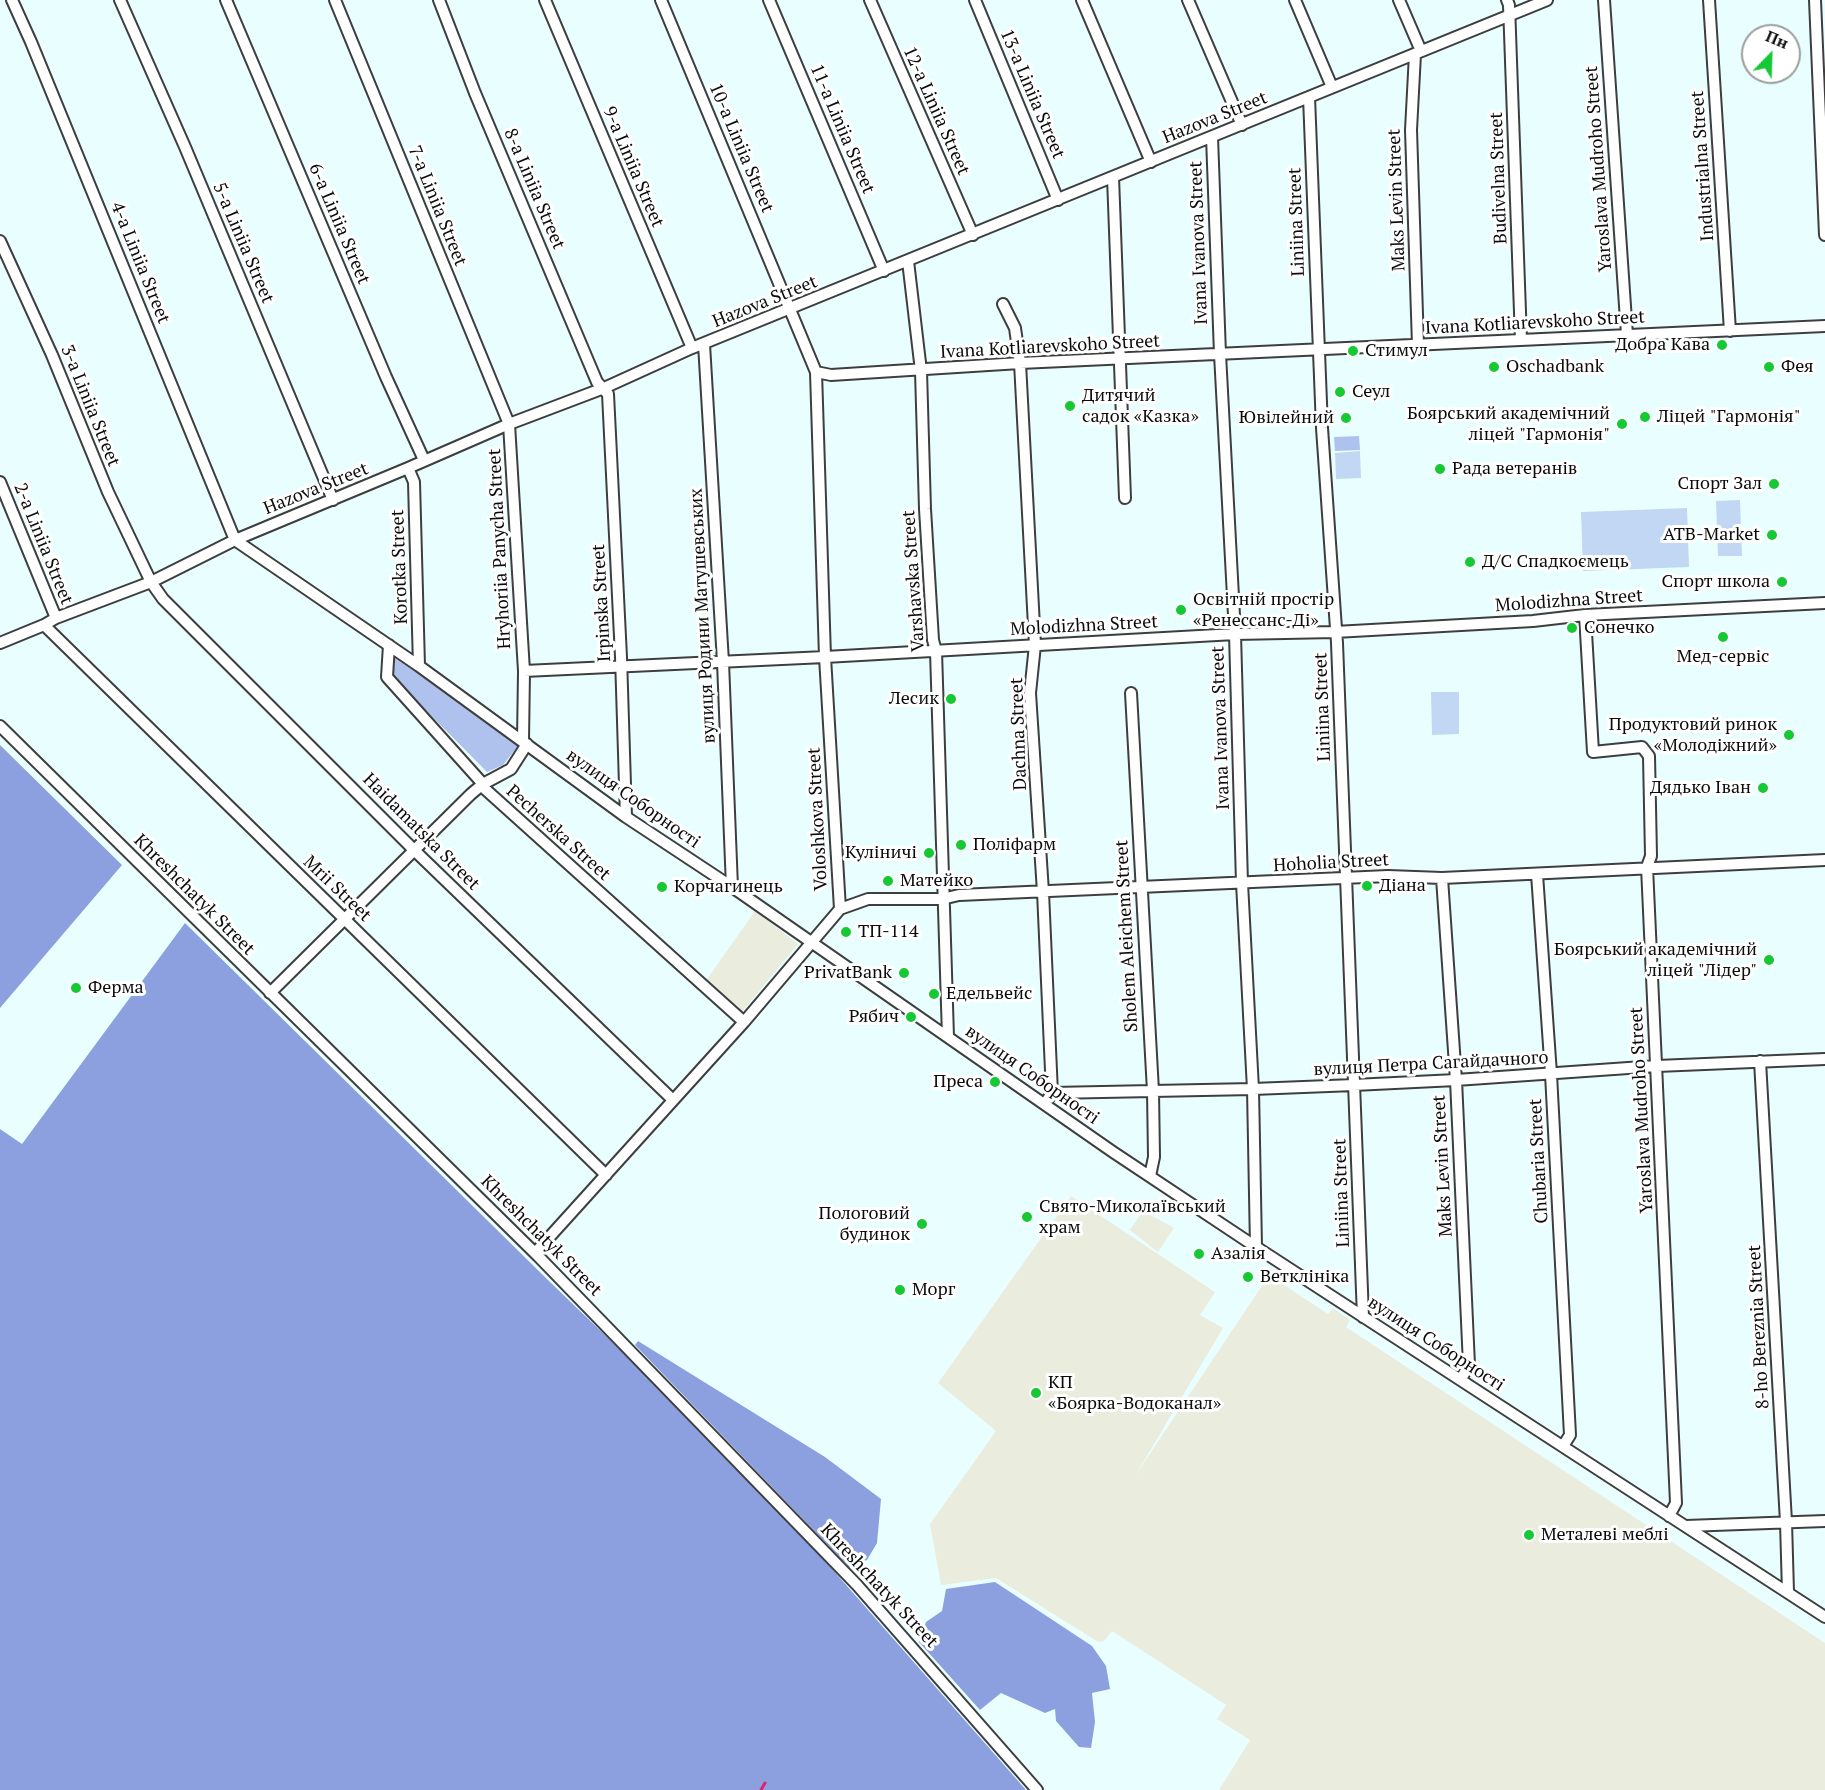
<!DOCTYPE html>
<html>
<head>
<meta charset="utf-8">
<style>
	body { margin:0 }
	#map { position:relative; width:1825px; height:1790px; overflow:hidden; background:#e9ffff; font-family:"PT Serif",serif }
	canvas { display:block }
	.north { position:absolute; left:1741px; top:24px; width:60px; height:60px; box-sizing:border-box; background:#fff; border:2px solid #9d9d9d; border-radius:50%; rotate:23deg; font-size:16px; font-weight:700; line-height:24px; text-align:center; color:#0b0b0b }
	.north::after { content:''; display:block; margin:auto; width:21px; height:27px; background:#15c934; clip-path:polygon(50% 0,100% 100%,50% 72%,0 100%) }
</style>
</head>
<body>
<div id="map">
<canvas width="1825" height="1790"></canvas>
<div class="north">Пн</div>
</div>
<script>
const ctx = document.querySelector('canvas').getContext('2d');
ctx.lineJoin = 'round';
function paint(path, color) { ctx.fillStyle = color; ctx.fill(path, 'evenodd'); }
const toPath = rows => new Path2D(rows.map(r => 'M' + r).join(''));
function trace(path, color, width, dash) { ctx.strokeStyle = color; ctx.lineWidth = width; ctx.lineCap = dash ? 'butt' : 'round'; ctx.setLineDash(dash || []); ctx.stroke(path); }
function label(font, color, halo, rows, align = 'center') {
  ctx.font = font + ' "PT Serif",serif'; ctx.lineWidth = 6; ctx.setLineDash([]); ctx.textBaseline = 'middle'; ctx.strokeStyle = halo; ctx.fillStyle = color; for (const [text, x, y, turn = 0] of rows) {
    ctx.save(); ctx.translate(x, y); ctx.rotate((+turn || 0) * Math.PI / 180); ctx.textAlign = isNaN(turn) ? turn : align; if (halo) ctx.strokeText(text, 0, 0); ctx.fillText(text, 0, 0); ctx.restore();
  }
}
paint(toPath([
	[755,911,798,944,741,1013,705,982],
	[1071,1196,1215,1292,1200,1315,1223,1328,1135,1476,1269,1275,1328,1314,1333,1308,1350,1320,1346,1327,1825,1643,1825,1790,1219,1790,1250,1740,1217,1719,1226,1705,1112,1631,1104,1641,1098,1642,996,1578,941,1585,930,1524,996,1431,938,1383],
	[1143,1211,1174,1228,1158,1252,1130,1230]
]), '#eaecde');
paint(toPath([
	[1359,436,1360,450,1335,451,1334,437],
	[393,657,424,677,518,746,503,765,487,772,392,676]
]), '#afc2ed');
paint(toPath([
	[0,745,122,865,0,1008],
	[185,923,550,1282,747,1472,1026,1790,0,1790,0,1129,22,1144],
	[638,1341,825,1457,881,1499,877,1543,867,1560,849,1567,635,1345],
	[995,1582,1092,1646,1106,1666,1110,1689,1092,1693,1095,1722,1091,1748,1079,1747,1056,1721,1055,1709,1045,1713,1001,1693,980,1710,919,1642,926,1622,942,1611,946,1589]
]), '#8ca0e0');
paint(toPath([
	[1360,451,1361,478,1336,479,1335,453],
	[1740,500,1742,556,1718,556,1716,501],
	[1687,508,1689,567,1583,571,1581,512],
	[1431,692,1459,692,1459,734,1432,735]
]), '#c2d7f4');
trace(toPath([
	[761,1790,765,1783]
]), '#dc266c', 3);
const minor = toPath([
	[12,0,31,42,235,540,419,666,626,817,732,887,1113,1152,1256,1247,1825,1617],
	[120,0,185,147,333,500],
	[226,0,386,377,424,460],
	[335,0,509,424,524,671,523,741],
	[439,0,475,93,597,382,608,394,621,657,626,817],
	[545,0,692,348],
	[769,0,884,271],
	[870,0,973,235],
	[975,0,1058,200],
	[1082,0,1151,162],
	[1188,0,1242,125],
	[1295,0,1332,87],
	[1399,0,1421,51],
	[1507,0,1509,5,1521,340],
	[1604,0,1627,335],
	[1709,0,1730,331],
	[1815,0,1825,235],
	[1415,54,1411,130,1418,345],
	[1309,97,1322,428,1337,643,1363,1317],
	[1212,137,1220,354,1235,634,1242,883,1253,1089,1256,1247],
	[1113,177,1125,498],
	[0,241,52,355,108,492,151,582,163,599,414,850,673,1100],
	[908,261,921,371,925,509,933,640,936,651,948,1037],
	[1003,304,1015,328,1020,363,1035,645,1030,693,1043,892,1052,1093],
	[704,344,723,662,732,887],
	[816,372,831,375,1020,363,1825,326],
	[408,468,414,482,419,666],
	[0,482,56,618],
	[1585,615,1593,752,1642,747,1649,756,1651,856,1647,867,1676,1503,1669,1516],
	[44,625,606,1175],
	[0,643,44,625,56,618,151,582,235,540,408,468,509,424,604,388,692,348,1547,0],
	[389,645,387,677,483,784,485,789,744,1022],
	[524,671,825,657,1235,634,1335,632,1533,621,1585,615,1825,603],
	[1131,693,1153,1091,1154,1157,1150,1176],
	[0,726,538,1256,857,1585,1037,1790],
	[1537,874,1551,1074,1570,1435,1563,1446],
	[1442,878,1456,1080,1469,1365,1461,1379],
	[840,909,868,899,942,899,959,895,1388,876,1442,878,1825,860],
	[270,993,471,794,483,784,511,769,527,744],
	[1760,1061,1786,1522,1788,1592],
	[1048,1099,1052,1093,1253,1089,1354,1085,1456,1080,1657,1066,1825,1059],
	[535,1253,744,1022,840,909,825,657,816,372,661,0],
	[1686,1526,1825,1521]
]);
trace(minor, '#3e3e3e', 14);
trace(minor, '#fff', 10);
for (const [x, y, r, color] of [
	[1722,345,6,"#15c934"],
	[1353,351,6,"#15c934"],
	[1494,367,6,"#15c934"],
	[1769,367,6,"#15c934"],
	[1340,392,6,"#15c934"],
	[1070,406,6,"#15c934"],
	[1645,417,6,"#15c934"],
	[1346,418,6,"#15c934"],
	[1622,424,6,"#15c934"],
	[1440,469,6,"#15c934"],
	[1774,484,6,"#15c934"],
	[1772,535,6,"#15c934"],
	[1470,562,6,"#15c934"],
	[1782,582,6,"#15c934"],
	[1181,610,6,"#15c934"],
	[1572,628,6,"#15c934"],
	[1723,637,6,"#15c934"],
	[951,699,6,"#15c934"],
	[1789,735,6,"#15c934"],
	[1763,788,6,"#15c934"],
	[961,845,6,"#15c934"],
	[929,853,6,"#15c934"],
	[888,881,6,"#15c934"],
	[1367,886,6,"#15c934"],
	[662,887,6,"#15c934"],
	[846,932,6,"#15c934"],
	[1769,960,6,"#15c934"],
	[904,973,6,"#15c934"],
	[76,988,6,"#15c934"],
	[934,994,6,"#15c934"],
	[911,1017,6,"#15c934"],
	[995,1082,6,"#15c934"],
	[1027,1217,6,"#15c934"],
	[922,1224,6,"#15c934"],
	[1199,1254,6,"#15c934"],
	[1248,1277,6,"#15c934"],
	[900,1290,6,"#15c934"],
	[1036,1393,6,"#15c934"],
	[1529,1535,6,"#15c934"]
]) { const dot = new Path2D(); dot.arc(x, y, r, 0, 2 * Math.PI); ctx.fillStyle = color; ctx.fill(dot); trace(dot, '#fff', 2); }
label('18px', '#0b0b0b', '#fff', [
	["13-a Liniia Street",1032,94,67],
	["12-a Liniia Street",936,111,66],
	["Hazova Street",1215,118,-22],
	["11-a Liniia Street",842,129,67],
	["10-a Liniia Street",741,148,67],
	["Industrialna Street",1703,166,-94],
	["9-a Liniia Street",633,167,67],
	["Yaroslava Mudroho Street",1599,169,-94],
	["Budivelna Street",1499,178,-92],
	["8-a Liniia Street",534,189,67],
	["Maks Levin Street",1397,200,-92],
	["7-a Liniia Street",437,206,68],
	["Liniina Street",1297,222,-92],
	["6-a Liniia Street",339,224,67],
	["5-a Liniia Street",243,243,67],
	["Ivana Ivanova Street",1199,243,-92],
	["4-a Liniia Street",140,263,68],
	["Hazova Street",765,302,-22],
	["Ivana Kotliarevskoho Street",1535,323,-3],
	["Ivana Kotliarevskoho Street",1050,347,-3],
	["3-a Liniia Street",90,406,68],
	["Hazova Street",316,489,-22],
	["2-a Liniia Street",43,544,68],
	["Hryhoriia Panycha Street",500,549,-93],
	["Korotka Street",400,567,-92],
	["Varshavska Street",914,581,-94],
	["Molodizhna Street",1569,601,-4],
	["Irpinska Street",602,603,-93],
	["вулиця Родини Матушевських",703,616,-93],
	["Molodizhna Street",1084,626,-3],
	["Liniina Street",1323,707,-92],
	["Ivana Ivanova Street",1221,728,-92],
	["Dachna Street",1019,734,-92],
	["вулиця Соборності",633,799,35],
	["Voloshkova Street",818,819,-93],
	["Haidamatska Street",421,832,45],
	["Pecherska Street",558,833,42],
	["Hoholia Street",1331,863,-3],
	["Mrii Street",337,889,44],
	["Khreshchatyk Street",194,895,45],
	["Sholem Aleichem Street",1127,936,-93],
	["вулиця Петра Сагайдачного",1431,1064,-3],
	["вулиця Соборності",1032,1075,35],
	["Yaroslava Mudroho Street",1642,1110,-93],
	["Chubaria Street",1539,1161,-93],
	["Maks Levin Street",1443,1166,-93],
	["Liniina Street",1342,1193,-92],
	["Khreshchatyk Street",541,1236,45],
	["8-ho Bereznia Street",1759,1327,-93],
	["вулиця Соборності",1436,1344,33],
	["Khreshchatyk Street",879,1586,47]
]);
label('18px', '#0b0b0b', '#fff', [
	["Добра Кава",1710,345,"right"],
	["Стимул",1365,351],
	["Oschadbank",1506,367],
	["Фея",1781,367],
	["Сеул",1352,392],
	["Дитячий",1082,396],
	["садок «Казка»",1082,417],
	["Боярський академічний",1610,414,"right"],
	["ліцей \"Гармонія\"",1610,435,"right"],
	["Ліцей \"Гармонія\"",1657,417],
	["Ювілейний",1334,418,"right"],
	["Рада ветеранів",1452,469],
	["Спорт Зал",1762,484,"right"],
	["ATB-Market",1760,535,"right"],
	["Д/С Спадкоємець",1482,562],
	["Спорт школа",1770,582,"right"],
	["Освітній простір",1193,600],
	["«Ренессанс-Ді»",1193,621],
	["Сонечко",1584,628],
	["Мед-сервіс",1723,657,"center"],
	["Лесик",939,699,"right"],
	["Продуктовий ринок",1777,725,"right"],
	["«Молодіжний»",1777,746,"right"],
	["Дядько Іван",1751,788,"right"],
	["Поліфарм",973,845],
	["Куліничі",917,853,"right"],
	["Матейко",900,881],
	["Діана",1379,886],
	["Корчагинець",674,887],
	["ТП-114",858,932],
	["Боярський академічний",1757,950,"right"],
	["ліцей \"Лідер\"",1757,971,"right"],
	["PrivatBank",892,973,"right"],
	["Ферма",88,988],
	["Едельвейс",946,994],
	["Рябич",899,1017,"right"],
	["Преса",983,1082,"right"],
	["Свято-Миколаївський",1039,1207],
	["храм",1039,1228],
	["Пологовий",910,1214,"right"],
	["будинок",910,1235,"right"],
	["Азалія",1211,1254],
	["Ветклініка",1260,1277],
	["Морг",912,1290],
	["КП",1048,1383],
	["«Боярка-Водоканал»",1048,1404],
	["Металеві меблі",1541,1535]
], 'left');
</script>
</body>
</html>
